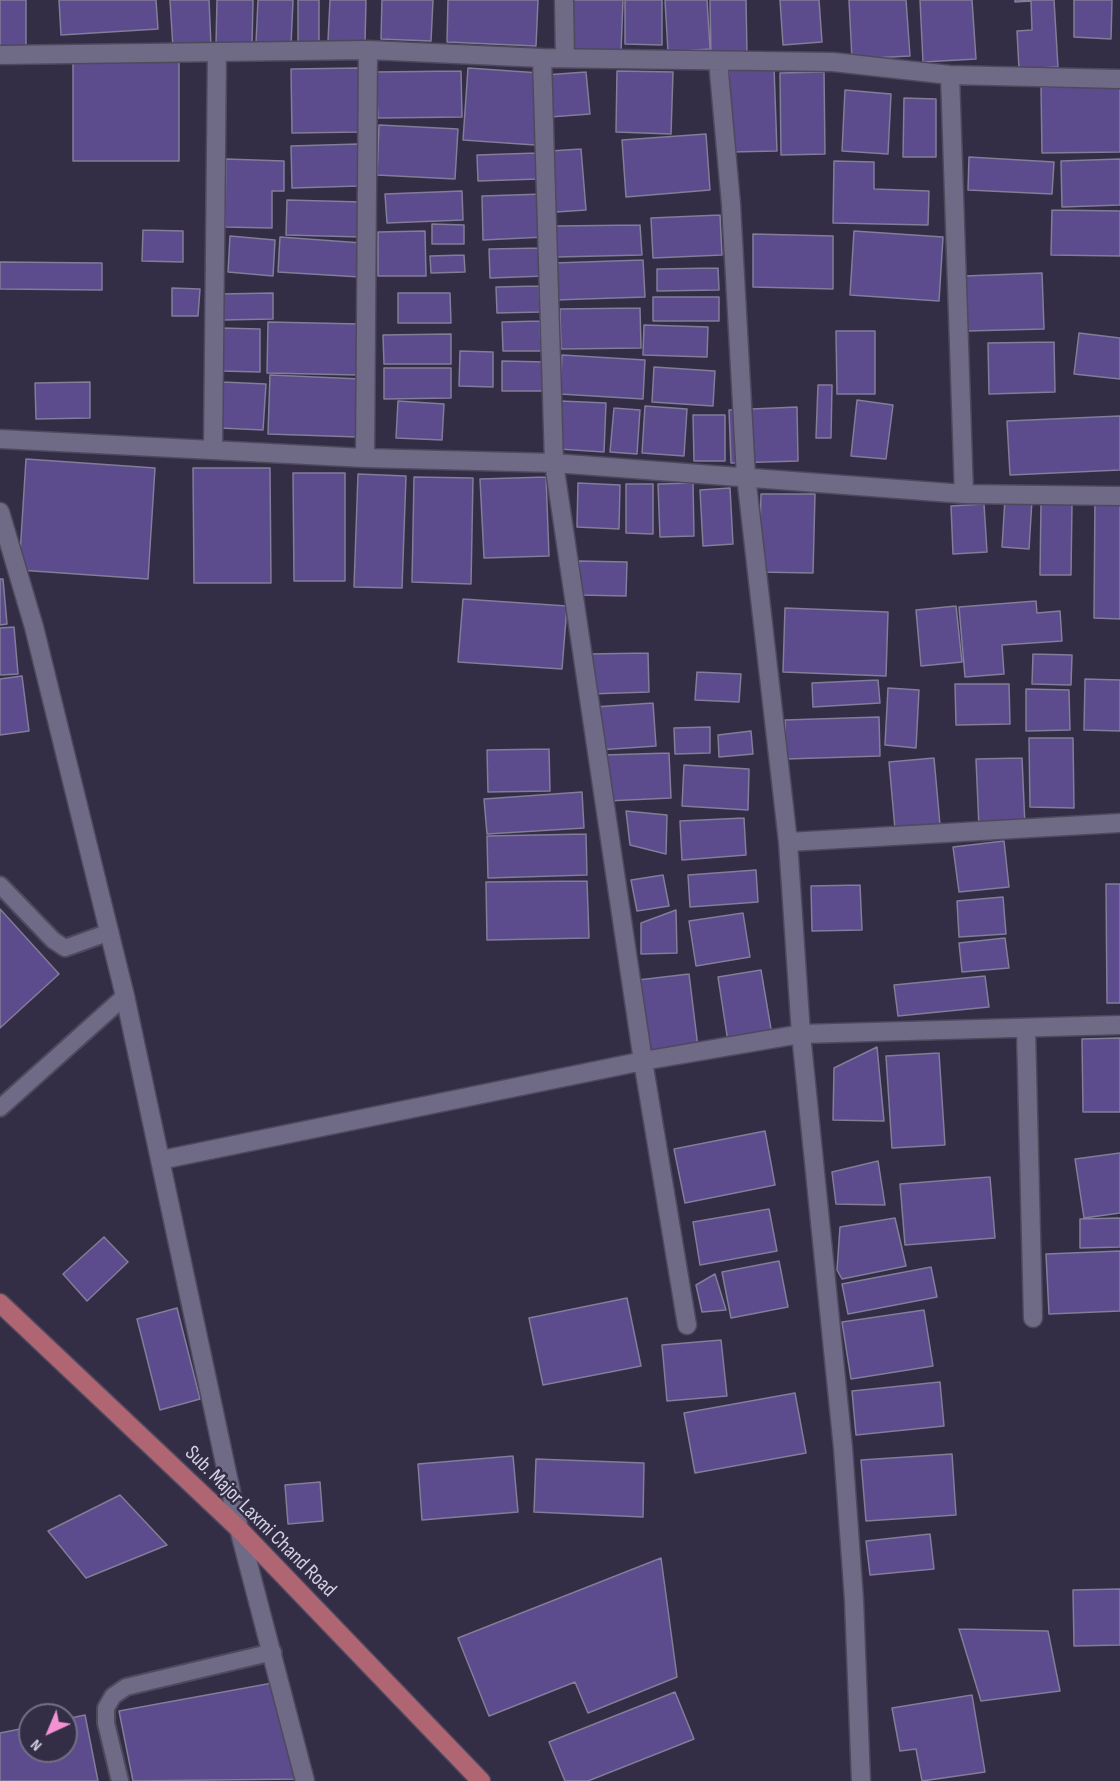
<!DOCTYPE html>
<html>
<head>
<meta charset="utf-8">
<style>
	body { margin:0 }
	#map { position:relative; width:1120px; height:1781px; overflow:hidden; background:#332e46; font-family:"Sofia Sans Condensed",sans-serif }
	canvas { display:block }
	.north { position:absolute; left:18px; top:1703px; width:60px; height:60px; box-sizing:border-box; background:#332e46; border:2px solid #736f84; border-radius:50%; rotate:224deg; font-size:16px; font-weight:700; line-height:24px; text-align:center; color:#d3d0e0 }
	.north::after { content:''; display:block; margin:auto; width:21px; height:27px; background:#f491d3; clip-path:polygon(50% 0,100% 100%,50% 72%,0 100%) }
</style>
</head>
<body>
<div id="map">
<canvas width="1120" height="1781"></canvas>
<div class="north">N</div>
</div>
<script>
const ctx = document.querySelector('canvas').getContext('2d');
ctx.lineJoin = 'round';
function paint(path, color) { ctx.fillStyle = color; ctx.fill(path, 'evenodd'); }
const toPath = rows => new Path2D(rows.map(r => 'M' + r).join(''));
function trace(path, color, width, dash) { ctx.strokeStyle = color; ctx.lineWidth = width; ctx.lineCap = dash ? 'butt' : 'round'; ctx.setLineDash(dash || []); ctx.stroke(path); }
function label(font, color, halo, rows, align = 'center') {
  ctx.font = font + ' "Sofia Sans Condensed",sans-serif'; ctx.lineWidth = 5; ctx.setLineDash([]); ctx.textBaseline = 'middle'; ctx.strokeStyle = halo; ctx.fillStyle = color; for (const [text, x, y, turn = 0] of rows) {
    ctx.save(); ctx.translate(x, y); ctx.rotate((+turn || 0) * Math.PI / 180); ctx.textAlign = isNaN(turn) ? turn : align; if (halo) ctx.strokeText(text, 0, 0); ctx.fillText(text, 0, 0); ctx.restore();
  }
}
const building = toPath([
	[0,0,26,0,26,48,0,48,0,0],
	[59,0,156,0,158,29,61,35,59,0],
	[170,0,209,0,211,46,173,48,170,0],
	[217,0,253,0,252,46,216,45,217,0],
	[258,0,293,0,291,45,256,43,258,0],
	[298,0,319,0,319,44,298,44,298,0],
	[330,0,366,0,365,43,328,41,330,0],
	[382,0,433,0,431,41,381,39,382,0],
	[448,0,538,0,536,46,447,42,448,0],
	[569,0,623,0,621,52,569,51,569,0],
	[625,0,662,0,662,45,625,44,625,0],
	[665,0,707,0,710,49,668,52,665,0],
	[710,0,746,0,747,54,711,54,710,0],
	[780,0,819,0,822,42,783,45,780,0],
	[849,0,906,0,910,56,852,59,849,0],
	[920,0,972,0,976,59,923,62,920,0],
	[1015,0,1054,0,1058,67,1019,69,1017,31,1032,30,1031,1,1015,2,1015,0],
	[1074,0,1112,0,1111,39,1074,37,1074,0],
	[73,58,179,59,179,161,73,161,73,58],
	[774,67,777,151,731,152,729,69,774,67],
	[359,68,360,132,292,133,291,69,359,68],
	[468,68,540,73,535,145,463,140,468,68],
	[461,71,462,117,378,118,376,72,461,71],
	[617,71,673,72,671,134,616,132,617,71],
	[586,72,590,114,550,117,545,75,586,72],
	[824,72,825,154,781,155,780,73,824,72],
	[1120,86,1120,152,1042,153,1041,87,1120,86],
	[845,90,891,94,888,154,842,151,845,90],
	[904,98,936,99,936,157,903,157,904,98],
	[379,125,458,129,455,179,377,175,379,125],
	[706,134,710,190,626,197,622,140,706,134],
	[358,144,359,186,292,188,291,146,358,144],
	[581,149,586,210,556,212,550,151,581,149],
	[537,153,538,179,478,181,477,155,537,153],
	[969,157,1054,162,1052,194,968,190,969,157],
	[226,159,284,161,284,191,272,191,272,228,225,227,226,159],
	[1120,159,1120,205,1062,207,1061,161,1120,159],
	[834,161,874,162,874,189,929,191,928,225,833,223,834,161],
	[462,191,463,220,387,223,385,194,462,191],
	[544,194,545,237,483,240,482,196,544,194],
	[287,200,362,202,362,237,286,235,287,200],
	[1052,210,1120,211,1120,256,1051,255,1052,210],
	[720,215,722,255,653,258,651,218,720,215],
	[432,224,464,225,464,244,432,244,432,224],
	[640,225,642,255,556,257,556,226,640,225],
	[143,230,183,231,183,262,142,261,143,230],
	[425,231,426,276,378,276,378,232,425,231],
	[854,231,943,237,939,301,850,295,854,231],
	[753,234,833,236,833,289,753,287,753,234],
	[230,236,275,240,273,276,228,272,230,236],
	[280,237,362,243,360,277,278,272,280,237],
	[544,248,545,276,490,278,489,249,544,248],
	[464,255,465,272,431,273,430,256,464,255],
	[643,260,645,297,555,300,554,263,643,260],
	[0,262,102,263,102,290,0,289,0,262],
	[718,268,719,290,657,291,657,269,718,268],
	[1042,273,1044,329,967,331,965,276,1042,273],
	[539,286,540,312,497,313,496,287,539,286],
	[172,288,200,289,198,316,172,316,172,288],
	[273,293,273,319,222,320,221,294,273,293],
	[398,293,450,293,451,323,398,323,398,293],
	[653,297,719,297,719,321,653,321,653,297],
	[640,308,641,348,561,349,560,309,640,308],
	[540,321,541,351,503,351,502,322,540,321],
	[268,322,360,324,359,375,267,373,268,322],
	[644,325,708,327,707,357,643,355,644,325],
	[221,328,260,329,260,372,221,371,221,328],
	[836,331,875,331,875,394,837,394,836,331],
	[1079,333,1120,338,1120,379,1074,374,1079,333],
	[451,334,451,364,384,364,383,335,451,334],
	[1054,342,1055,392,989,394,988,343,1054,342],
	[460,351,493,352,493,387,459,386,460,351],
	[562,355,645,360,643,399,560,394,562,355],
	[502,361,546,362,547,391,502,391,502,361],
	[654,367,715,371,713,406,652,402,654,367],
	[384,368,451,368,451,398,384,399,384,368],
	[270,375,360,379,358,437,268,434,270,375],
	[90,382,90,418,36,419,35,383,90,382],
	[223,382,266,384,263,430,220,428,223,382],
	[818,385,832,385,831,438,816,438,818,385],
	[857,400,893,405,886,459,851,456,857,400],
	[398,401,444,404,442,440,396,438,398,401],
	[561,401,606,403,604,452,559,449,561,401],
	[645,406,687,409,684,456,642,453,645,406],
	[797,407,798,461,731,463,729,410,797,407],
	[614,408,640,410,637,454,610,452,614,408],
	[693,415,725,415,725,461,694,461,693,415],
	[1120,416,1120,470,1010,475,1007,421,1120,416],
	[26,459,155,468,148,579,19,570,26,459],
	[193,468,270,468,271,583,194,583,193,468],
	[293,473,345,473,345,581,294,581,293,473],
	[358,474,406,476,402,588,354,587,358,474],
	[414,477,473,478,471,584,412,582,414,477],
	[546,477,549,556,484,558,480,479,546,477],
	[578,483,620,485,619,529,577,527,578,483],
	[693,483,694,536,660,537,658,484,693,483],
	[626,484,653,484,653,534,626,533,626,484],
	[730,488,733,544,703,546,700,490,730,488],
	[761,494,815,494,813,573,759,572,761,494],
	[1095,497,1120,497,1120,619,1094,618,1095,497],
	[1005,499,1032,500,1029,549,1002,547,1005,499],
	[1041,503,1072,503,1071,575,1040,575,1041,503],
	[984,504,987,552,953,554,951,506,984,504],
	[579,561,627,562,626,596,579,595,579,561],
	[0,579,3,579,7,624,0,625,0,579],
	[463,599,567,606,562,669,458,662,463,599],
	[1036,601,1037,613,1060,611,1062,641,1002,645,1004,674,965,677,959,607,1036,601],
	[956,606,962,662,921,666,916,610,956,606],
	[785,608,888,612,886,676,783,672,785,608],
	[14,627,18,674,0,675,0,628,14,627],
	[648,653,649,692,589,694,588,654,648,653],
	[1033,654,1072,655,1071,685,1032,684,1033,654],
	[697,672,741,674,739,702,695,700,697,672],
	[22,676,29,731,0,735,0,679,22,676],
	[1085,679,1120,680,1120,731,1084,730,1085,679],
	[878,680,880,703,813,707,812,683,878,680],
	[955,684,1009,684,1010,724,956,725,955,684],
	[888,688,919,690,916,748,885,745,888,688],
	[1026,689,1069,690,1070,730,1026,731,1026,689],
	[653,703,656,746,598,750,594,707,653,703],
	[879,717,880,756,786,759,785,720,879,717],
	[710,727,710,753,675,754,674,728,710,727],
	[751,731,753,754,719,757,718,735,751,731],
	[1029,738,1073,738,1074,808,1030,807,1029,738],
	[549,749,550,791,488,792,487,750,549,749],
	[669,753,671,798,606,801,604,755,669,753],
	[934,758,940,825,895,829,889,762,934,758],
	[1022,758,1025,826,979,828,976,759,1022,758],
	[684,765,749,769,748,810,682,806,684,765],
	[582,792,584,828,487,834,484,799,582,792],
	[626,811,667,815,666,854,630,845,626,811],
	[744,818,746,855,682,860,680,821,744,818],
	[586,834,587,875,488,878,487,836,586,834],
	[1004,841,1009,887,959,892,953,847,1004,841],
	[756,870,758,902,690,907,688,875,756,870],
	[663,875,669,906,637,911,631,880,663,875],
	[587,881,589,938,487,940,486,882,587,881],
	[1106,884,1120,884,1120,1003,1107,1003,1106,884],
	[860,885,862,930,812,931,811,886,860,885],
	[1003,897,1006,934,959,937,957,901,1003,897],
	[0,909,59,974,0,1028,0,909],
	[676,910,677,953,641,954,641,923,676,910],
	[743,913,750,957,696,966,689,921,743,913],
	[1005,938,1009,968,962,972,959,943,1005,938],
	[761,970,772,1035,728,1042,718,977,761,970],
	[689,974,698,1047,648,1053,638,980,689,974],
	[985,976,989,1007,898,1016,894,985,985,976],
	[1120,1038,1120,1112,1083,1112,1082,1039,1120,1038],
	[877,1047,884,1121,833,1120,834,1068,877,1047],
	[939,1053,945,1145,892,1148,886,1056,939,1053],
	[765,1131,775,1185,685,1203,674,1149,765,1131],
	[1120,1153,1120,1213,1084,1218,1075,1159,1120,1153],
	[878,1161,885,1205,836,1204,832,1172,878,1161],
	[990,1177,995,1238,905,1245,900,1184,990,1177],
	[769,1209,777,1251,700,1265,693,1222,769,1209],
	[895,1218,906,1266,842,1279,837,1270,840,1227,895,1218],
	[1120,1218,1120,1247,1080,1248,1080,1219,1120,1218],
	[104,1237,128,1262,87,1301,63,1274,104,1237],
	[1120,1251,1120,1311,1049,1314,1046,1254,1120,1251],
	[779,1261,788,1307,731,1318,722,1272,779,1261],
	[931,1267,937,1297,848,1314,842,1284,931,1267],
	[715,1274,726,1310,702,1312,696,1285,715,1274],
	[627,1298,641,1366,543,1385,529,1318,627,1298],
	[177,1308,200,1399,160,1410,137,1319,177,1308],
	[924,1310,933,1366,851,1379,842,1322,924,1310],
	[721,1340,727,1396,667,1401,662,1345,721,1340],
	[940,1382,944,1426,856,1435,852,1391,940,1382],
	[795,1393,806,1453,695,1473,684,1413,795,1393],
	[952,1454,956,1515,866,1521,861,1460,952,1454],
	[513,1456,518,1512,422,1520,418,1464,513,1456],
	[536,1459,644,1463,643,1517,534,1512,536,1459],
	[320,1482,323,1521,288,1524,285,1485,320,1482],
	[120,1495,167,1545,86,1578,48,1531,120,1495],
	[930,1534,934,1569,870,1575,866,1541,930,1534],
	[661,1558,677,1677,588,1713,575,1682,489,1716,458,1638,661,1558],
	[1120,1589,1120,1645,1074,1646,1073,1590,1120,1589],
	[959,1629,1048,1631,1060,1691,981,1701,959,1629],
	[278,1682,297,1779,133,1781,119,1711,278,1682],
	[675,1692,694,1739,588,1781,565,1781,549,1742,675,1692],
	[972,1695,985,1772,922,1781,916,1749,900,1751,892,1708,972,1695],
	[85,1715,98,1781,0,1781,0,1733,30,1727,30,1751,66,1751,66,1719,85,1715]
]);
paint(building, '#5c4b8d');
trace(building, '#827d99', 1.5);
const service = toPath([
	[0,885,53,940,65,948,110,932],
	[0,1108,125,996],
	[120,1781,106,1723,106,1708,113,1696,126,1687,273,1652]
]);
const minor = toPath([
	[564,0,565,58],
	[0,55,368,50,542,58,833,62,950,75,1120,79],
	[542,58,554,463,643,1061,687,1325],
	[718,61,731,204,746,476,788,842,801,1034,843,1448,854,1600,861,1781],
	[950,75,964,494],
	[0,439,365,458,554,463,964,494,1120,496],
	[213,450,217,52],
	[365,458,368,50],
	[0,512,34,627,125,996,239,1529,305,1781],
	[788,842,1120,823],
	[1026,1029,1033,1318],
	[161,1160,643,1061,801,1034,1120,1025]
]);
const primary = toPath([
	[0,1303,239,1529,481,1781]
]);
trace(service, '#4f495e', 20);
trace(minor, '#4f495e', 21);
trace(primary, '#4f495e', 21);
trace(service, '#6f6a86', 16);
trace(minor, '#6f6a86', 18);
trace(primary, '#b06672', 18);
label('21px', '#d3d0e0', '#332e46', [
	["Sub. Major Laxmi Chand Road",260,1522,45]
]);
</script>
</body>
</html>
